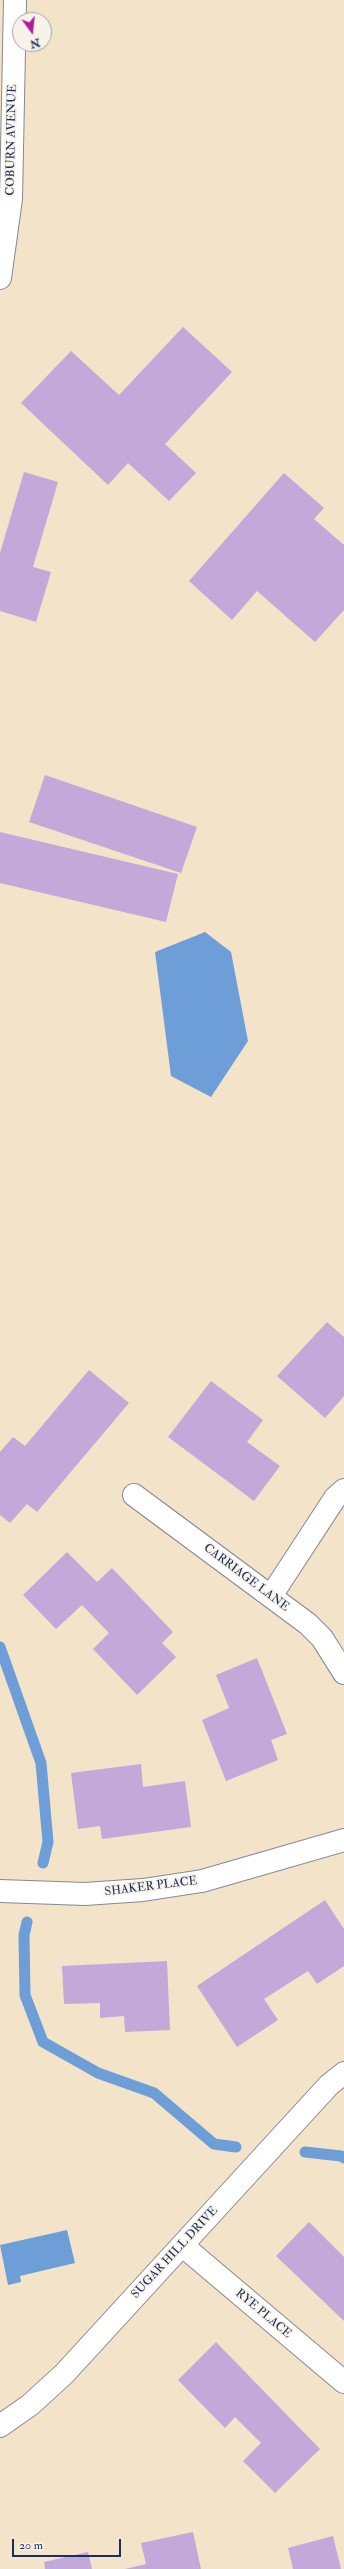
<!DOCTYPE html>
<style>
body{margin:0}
#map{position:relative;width:344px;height:2569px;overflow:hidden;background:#f2e3c9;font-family:"IM FELL Double Pica",serif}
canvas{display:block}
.north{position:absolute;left:12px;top:12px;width:40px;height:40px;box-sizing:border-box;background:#f7f3e8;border:1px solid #9fa5b1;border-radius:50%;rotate:165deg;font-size:11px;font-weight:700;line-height:16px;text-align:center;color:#1b2f5e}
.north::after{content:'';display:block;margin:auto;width:14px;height:18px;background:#b5179e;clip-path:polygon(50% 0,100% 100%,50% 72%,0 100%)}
.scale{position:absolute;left:12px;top:2539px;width:109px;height:18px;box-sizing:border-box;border:2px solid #1b2f5e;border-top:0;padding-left:5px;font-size:12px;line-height:14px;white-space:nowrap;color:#1b2f5e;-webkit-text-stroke:3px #f7f3e8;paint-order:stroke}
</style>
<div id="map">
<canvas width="344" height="2569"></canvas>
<div class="north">N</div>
<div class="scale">20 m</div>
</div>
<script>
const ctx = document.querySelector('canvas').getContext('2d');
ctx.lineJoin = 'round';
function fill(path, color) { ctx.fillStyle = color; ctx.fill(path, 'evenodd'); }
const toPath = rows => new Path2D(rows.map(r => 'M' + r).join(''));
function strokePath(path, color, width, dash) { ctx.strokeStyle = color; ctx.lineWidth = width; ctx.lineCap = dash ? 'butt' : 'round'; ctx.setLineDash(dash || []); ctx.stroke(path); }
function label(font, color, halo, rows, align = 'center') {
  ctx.font = font + ' "IM FELL Double Pica",serif'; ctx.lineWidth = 3.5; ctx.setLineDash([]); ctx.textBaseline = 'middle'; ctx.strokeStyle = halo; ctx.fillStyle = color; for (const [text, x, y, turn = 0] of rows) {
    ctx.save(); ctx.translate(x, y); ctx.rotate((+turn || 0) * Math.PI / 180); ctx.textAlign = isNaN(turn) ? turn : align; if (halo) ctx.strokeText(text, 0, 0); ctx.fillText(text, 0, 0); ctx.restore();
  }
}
fill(toPath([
 [205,932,231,952,248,1041,211,1097,171,1076,155,952],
 [67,2230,75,2263,20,2276,21,2282,8,2285,0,2245]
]), '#6e9ed8');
strokePath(toPath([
 [0,1647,41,1763,48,1842,43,1863],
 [27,1922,24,1935,25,1995,43,2042,98,2073,154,2093,214,2144,236,2147],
 [305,2152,341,2156,344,2158]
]), '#6e9ed8', 11);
fill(toPath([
 [183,327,232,372,165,444,196,473,169,501,128,463,108,485,21,403,71,351,119,395],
 [24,472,58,482,33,567,51,572,36,622,0,611,0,553],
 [284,473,324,508,314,519,344,545,344,610,315,642,257,591,232,620,189,581],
 [45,775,197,827,181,873,29,822],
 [0,832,178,874,166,922,0,883],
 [327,1322,344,1337,344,1396,325,1418,277,1376],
 [89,1370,129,1403,37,1512,27,1504,10,1523,0,1515,0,1452,13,1437,25,1446],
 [211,1381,263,1420,247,1442,280,1466,254,1501,168,1437],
 [67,1552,97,1582,112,1568,173,1632,162,1643,176,1657,137,1695,93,1649,109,1633,82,1605,56,1629,23,1595],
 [257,1658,287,1734,271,1740,278,1760,226,1781,202,1720,229,1708,216,1675],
 [141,1764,143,1787,185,1781,191,1827,102,1839,100,1826,78,1829,71,1773],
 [325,1900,344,1929,344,1966,317,1984,308,1971,264,1999,278,2020,237,2047,197,1986],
 [167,1961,170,2030,125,2032,124,2016,100,2018,100,2003,64,2004,62,1966],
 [309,2222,344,2257,344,2321,276,2256],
 [216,2342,320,2449,275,2493,243,2461,261,2443,235,2417,225,2428,178,2380],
 [193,2532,201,2569,125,2569,146,2564,141,2543],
 [333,2536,341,2569,293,2569,288,2548],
 [88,2552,92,2569,45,2569,44,2562]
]), '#c2a9d9');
const minor = toPath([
 [0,278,11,199,15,0],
 [134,1495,308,1624,322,1638,344,1673],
 [271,1596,335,1498,344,1490],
 [0,1891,85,1894,143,1890,202,1881,344,1840],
 [183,2246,344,2382],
 [0,2426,30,2405,64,2374,329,2085,344,2073]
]);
strokePath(minor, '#868994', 24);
strokePath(minor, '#fff', 22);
label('12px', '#1b2f5e', '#f7f3e8', [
 ["COBURN AVENUE",12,140,-89],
 ["CARRIAGE LANE",246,1578,37],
 ["SHAKER PLACE",151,1887,-7],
 ["SUGAR HILL DRIVE",175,2253,-47],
 ["RYE PLACE",263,2314,40]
]);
</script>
